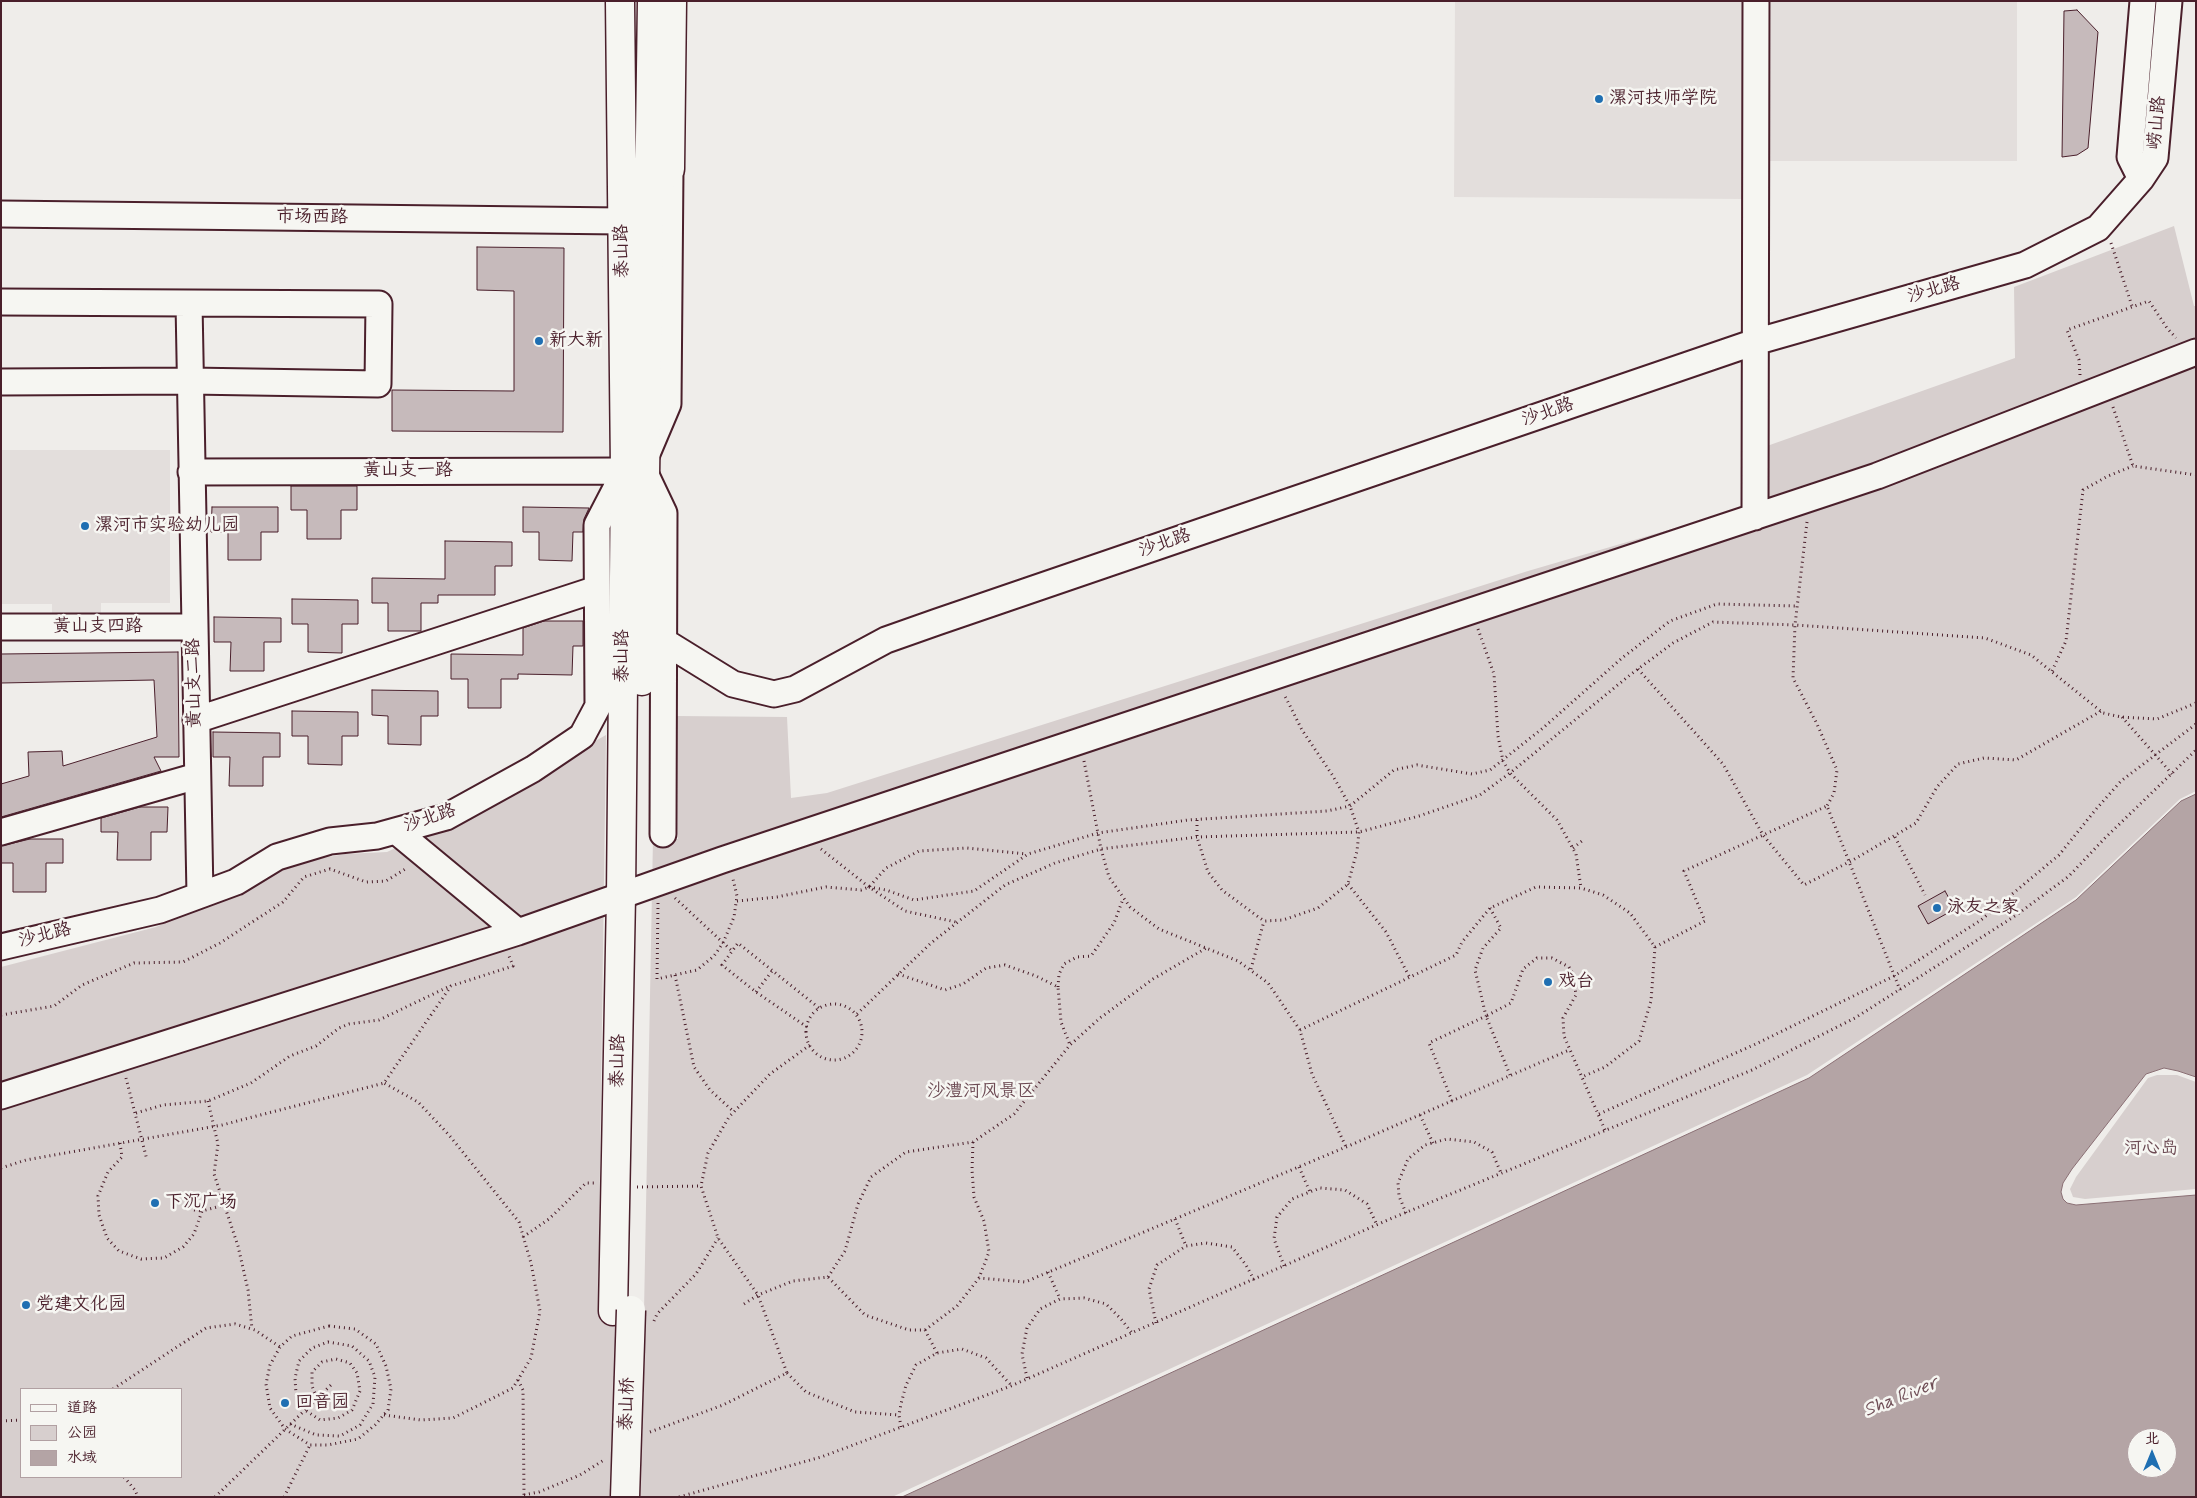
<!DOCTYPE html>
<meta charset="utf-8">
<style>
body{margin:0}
#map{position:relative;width:2197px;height:1498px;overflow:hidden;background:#efedea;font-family:Mynerve,"LXGW WenKai TC",sans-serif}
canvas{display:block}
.frame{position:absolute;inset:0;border:2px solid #4a1f2b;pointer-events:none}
.legend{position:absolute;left:20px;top:1388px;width:162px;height:90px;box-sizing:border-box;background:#f6f6f2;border:1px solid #b1a0a2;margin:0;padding:6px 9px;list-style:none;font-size:15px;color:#4a1f2b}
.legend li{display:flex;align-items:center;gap:10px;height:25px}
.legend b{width:25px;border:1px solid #b1a0a2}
.north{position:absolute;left:2127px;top:1428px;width:50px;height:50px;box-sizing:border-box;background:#f6f6f2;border:1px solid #b1a0a2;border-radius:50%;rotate:0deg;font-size:14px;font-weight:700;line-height:20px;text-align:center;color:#4a1f2b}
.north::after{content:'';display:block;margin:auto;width:18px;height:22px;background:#1f6fb2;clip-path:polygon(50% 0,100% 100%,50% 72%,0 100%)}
</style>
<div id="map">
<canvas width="2197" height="1498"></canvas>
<div class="frame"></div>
<ul class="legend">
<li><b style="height:6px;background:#f6f6f2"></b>道路</li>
<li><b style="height:14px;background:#d7cfce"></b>公园</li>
<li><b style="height:14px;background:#b4a4a5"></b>水域</li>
</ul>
<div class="north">北</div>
</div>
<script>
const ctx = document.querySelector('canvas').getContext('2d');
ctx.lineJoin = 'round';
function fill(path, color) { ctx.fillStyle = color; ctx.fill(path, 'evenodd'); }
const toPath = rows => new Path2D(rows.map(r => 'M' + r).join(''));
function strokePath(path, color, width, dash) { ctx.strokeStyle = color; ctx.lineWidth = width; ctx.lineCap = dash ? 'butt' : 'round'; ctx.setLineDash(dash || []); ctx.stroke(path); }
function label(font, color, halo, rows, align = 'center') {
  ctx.font = font + ' Mynerve,"LXGW WenKai TC",sans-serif'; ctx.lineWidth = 5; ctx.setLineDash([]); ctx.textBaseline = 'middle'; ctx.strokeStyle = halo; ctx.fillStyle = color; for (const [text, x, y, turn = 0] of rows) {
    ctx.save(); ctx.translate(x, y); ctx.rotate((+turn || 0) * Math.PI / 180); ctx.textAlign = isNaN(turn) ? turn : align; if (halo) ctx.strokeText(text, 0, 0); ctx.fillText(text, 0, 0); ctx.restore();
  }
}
fill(toPath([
 [1455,1,1744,1,1743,199,1454,197],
 [1771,1,2017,1,2017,161,1770,161],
 [1,450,170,450,170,603,101,603,101,620,52,620,52,604,1,604]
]), '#e3dedc');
fill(toPath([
 [2174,226,2194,306,2196,306,2196,791,2180,799,2076,897,1807,1075,892,1497,1,1497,1,967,156,927,295,863,345,854,387,852,447,824,606,735,598,1310,644,1311,653,838,678,839,677,716,787,717,791,798,827,793,1528,571,1764,502,1767,446,2015,358,2014,287],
 [21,1389,181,1389,181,1477,21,1477],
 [2157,1075,2177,1075,2196,1082,2196,1189,2085,1199,2073,1197,2070,1189,2076,1177,2148,1078]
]), '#d7cfce');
const water = toPath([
 [2196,794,2196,1077,2178,1071,2164,1068,2146,1074,2072,1169,2063,1183,2061,1192,2063,1199,2067,1203,2076,1205,2196,1195,2196,1497,902,1497,1809,1078,2076,900,2181,801,2196,794],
 [2137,1438,2167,1438,2167,1468,2137,1468,2137,1438]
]);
fill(water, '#b4a4a5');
strokePath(water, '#8a6f74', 1);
const building = toPath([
 [2077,10,2098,32,2088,148,2077,155,2062,157,2064,11,2077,10],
 [477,247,564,248,563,432,392,431,392,390,514,391,514,291,477,290,477,247],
 [291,486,357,486,357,510,341,510,341,539,307,539,307,510,291,510,291,486],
 [212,507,278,507,278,532,261,532,261,560,228,560,228,532,211,532,212,507],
 [523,507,589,508,584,519,583,532,573,532,572,561,539,560,539,532,523,532,523,507],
 [445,541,512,542,512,566,495,566,495,595,438,595,438,603,421,603,421,631,388,631,388,603,372,603,372,578,445,579,445,541],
 [292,599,358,600,358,624,342,624,342,653,308,652,308,624,292,624,292,599],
 [214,617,281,618,281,642,264,642,264,671,230,671,231,642,214,642,214,617],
 [544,621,583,621,583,646,573,646,572,675,518,674,518,679,501,679,501,708,468,708,468,679,451,679,451,654,523,655,523,628,544,621],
 [178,652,179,757,154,757,161,771,1,817,1,784,29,776,28,752,62,751,63,766,157,737,154,680,1,683,1,654,178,652],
 [372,690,438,691,438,716,421,716,421,745,388,744,388,716,372,715,372,690],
 [292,711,358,712,358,736,342,736,342,765,308,764,308,736,292,736,292,711],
 [213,732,280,733,280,757,263,757,263,786,229,786,230,757,213,757,213,732],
 [140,807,168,807,167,832,151,832,151,860,117,860,118,832,101,832,101,818,140,807],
 [30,839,63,839,63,863,46,863,46,892,13,892,13,863,1,863,1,846,30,839],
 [1945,891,1955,909,1928,924,1918,906,1945,891]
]);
fill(building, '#c6babb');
strokePath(building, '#4a1f2b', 1);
const minor = toPath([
 [2141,179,2130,157,2143,1],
 [1,214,622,221],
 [1,302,379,304,378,384,190,381,1,382],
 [189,303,200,895],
 [646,456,668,404,670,169],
 [645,473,664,513,663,834],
 [1755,517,1756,1],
 [1,627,194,627],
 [665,642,733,684,774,694,795,689,886,640,937,622,1755,342,2025,265,2098,228,2141,179,2155,158,2169,1],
 [196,720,597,589],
 [396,831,518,932],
 [1,832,197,776],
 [1,947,160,910,236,882,277,857,330,841,377,836,446,817,533,769,582,736,598,706,597,525,625,471,191,472],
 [1,1096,518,932,722,860,1877,476,2196,352]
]);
const major = toPath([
 [649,195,670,169,672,1],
 [642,681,652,1],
 [613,1311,621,896,625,471,620,1]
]);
strokePath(minor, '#4a1f2b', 29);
strokePath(major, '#4a1f2b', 31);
strokePath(toPath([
 [2111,243,2132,306],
 [2080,375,2079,360,2067,330,2149,301,2167,328,2176,338],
 [2113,407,2133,466,2196,475],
 [1807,522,1795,625,1793,678,1817,724,1837,770,1834,793,1827,806],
 [1478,629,1494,674,1498,736,1503,761,1510,773,1557,820,1576,854,1581,888],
 [1638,669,1723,764,1763,835,1804,885,1853,860,1916,823,1937,787,1958,764,1984,758,2016,760,2101,711],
 [2052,671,2066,641,2083,490,2108,476,2133,466],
 [2122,717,2172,774],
 [1084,761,1101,849,1109,877,1130,907,1159,929,1238,961,1268,983,1300,1030,1312,1074,1346,1147],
 [1197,820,1197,837,1208,872,1222,890,1264,921,1283,920,1318,908,1348,884,1357,851,1359,832,1350,806,1333,776,1302,730,1284,694],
 [1895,837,1925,895],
 [1573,848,1582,841],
 [821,849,869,887,905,911,956,922],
 [1348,884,1386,932,1410,978],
 [869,887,886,890,914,900,974,891,1028,854,1098,833,1188,820,1327,811,1350,806,1394,770,1417,765,1472,774,1490,770,1543,728,1622,658,1670,621,1717,604,1798,606],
 [675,898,732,951],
 [737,901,777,897,826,887,861,890,869,887,886,868,919,851,967,848,1026,854],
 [658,903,657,979,697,970,714,956,723,943,734,917,737,896,733,879],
 [1655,947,1705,921,1684,871,1827,806,1900,990],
 [1251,969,1264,921],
 [898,974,945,990,963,984,986,968,1005,965,1036,976,1058,987,1061,1022,1070,1045],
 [675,975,694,1067,710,1090,734,1112],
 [1058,987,1059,974,1064,964,1077,957,1091,956,1114,923,1123,899],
 [756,992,772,971],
 '806 1032a28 28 0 1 1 56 0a28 28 0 1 1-56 0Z',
 [857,1014,931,943,1005,885,1055,863,1101,849,1197,837,1359,832,1419,816,1480,795,1510,773,1630,675,1673,643,1713,622,1795,625,1985,638,2031,655,2103,713,2121,717,2157,719,2196,703],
 [1,1015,54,1006,82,985,134,963,183,962,220,943,283,902,304,877,330,869,366,882,386,881,407,868],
 [807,1027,756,992,722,965,738,943,819,1008],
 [1300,1030,1456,955,1462,942,1490,908,1536,887,1581,888,1603,895,1630,913,1655,947,1651,1001,1639,1041,1605,1067,1582,1077],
 [1510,1075,1486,1016,1511,1003,1523,969,1537,958,1552,958,1569,967,1573,974,1576,995,1563,1018,1564,1036,1605,1130],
 [126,1078,147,1160],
 [208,1101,218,1144,214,1174,238,1246,248,1290,252,1329],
 [1452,1101,1429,1043,1486,1016,1475,970,1483,948,1501,928,1490,908],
 [136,1113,163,1105,208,1101,251,1083,290,1056,316,1046,339,1028,349,1024,379,1020,450,986],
 [1599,1114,1758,1043,1894,976,1956,936,1981,920,2059,855,2097,808,2121,781,2196,724],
 [1420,1115,1433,1143],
 [973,1142,972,1170,974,1197,984,1221,989,1252,979,1278],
 [120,1143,122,1157,108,1172,98,1196,99,1215,107,1238,119,1251,141,1259,164,1258,183,1247,194,1234,202,1211,224,1205],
 [1299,1167,1310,1192],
 [1,1168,26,1160,222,1125,384,1083,451,986,513,966,509,956],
 [637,1187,701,1186],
 [194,1210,202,1211],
 [1406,1213,1399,1196,1398,1183,1408,1159,1425,1145,1447,1139,1474,1142,1492,1152,1501,1173],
 [1175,1219,1186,1246],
 [523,1237,549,1219,586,1183,595,1183],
 [1284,1266,1274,1239,1277,1217,1292,1199,1320,1188,1345,1190,1367,1204,1377,1225],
 [1048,1272,1060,1299],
 [828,1277,845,1251,858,1204,871,1177,906,1152,973,1142,1014,1114,1070,1045,1100,1018,1153,979,1208,947],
 [744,1304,758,1295,793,1281,828,1277,865,1315,909,1330,925,1330,937,1353],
 [654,1321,657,1314,696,1274,718,1238],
 [1156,1323,1149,1289,1157,1265,1186,1246,1206,1243,1232,1247,1246,1265,1254,1280],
 [329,1326,355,1329,376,1344,386,1366,391,1389,388,1410,375,1425,358,1439,328,1445,310,1445,285,1429,270,1408,266,1384,270,1365,280,1347,292,1336,329,1326],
 [925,1330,957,1306,979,1278,1025,1282,1346,1147,1569,1050],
 [787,1373,806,1392,855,1412,899,1415],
 [1027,1378,1022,1354,1027,1328,1040,1309,1060,1299,1084,1298,1106,1304,1121,1319,1132,1333],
 [518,1380,523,1390,524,1495,521,1497],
 [113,1389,206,1328,235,1324,255,1330,280,1347],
 [384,1415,421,1420,453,1418,513,1388,531,1358,540,1311,531,1263,519,1222,449,1135,418,1102,384,1083],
 [1,1421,21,1420],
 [290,1424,316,1435,340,1436,360,1425,373,1404,375,1377,369,1361,352,1346,328,1342,312,1348,299,1361,295,1378,296,1394,305,1410,320,1420,338,1418,352,1410,360,1391,357,1373,350,1363,336,1359,322,1362,312,1372,312,1386,317,1398],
 [901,1427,899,1415,901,1404,906,1385,916,1365,937,1353,962,1349,986,1358,1011,1385],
 [650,1432,723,1405,787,1373,758,1295,718,1238,701,1186,708,1153,729,1117,770,1074,810,1045],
 [124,1477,135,1490,138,1497],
 [524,1495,539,1492,580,1475,604,1460],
 [215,1497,332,1384],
 [284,1497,310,1445],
 [679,1497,821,1457,1011,1386,1390,1219,1752,1070,1855,1018,2015,916,2069,876,2105,838,2196,750]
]), '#4a1f2b', 3, [1, 4]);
strokePath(minor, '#f6f6f2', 25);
strokePath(major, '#f6f6f2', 28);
const majorBridge = toPath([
 [625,1497,631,1310]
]);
strokePath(majorBridge, '#4a1f2b', 31, []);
strokePath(majorBridge, '#f6f6f2', 28);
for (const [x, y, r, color] of [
 [1599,99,5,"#1f6fb2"],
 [539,341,5,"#1f6fb2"],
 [85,526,5,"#1f6fb2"],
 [1937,908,5,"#1f6fb2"],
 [1548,982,5,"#1f6fb2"],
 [155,1203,5,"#1f6fb2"],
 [26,1305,5,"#1f6fb2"],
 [285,1403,5,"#1f6fb2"]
]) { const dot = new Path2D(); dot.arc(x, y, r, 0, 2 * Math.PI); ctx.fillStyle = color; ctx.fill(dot); strokePath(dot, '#f6f6f2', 2); }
label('18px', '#4a1f2b', '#f6f6f2', [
 ["漯河技师学院",1609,99],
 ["新大新",549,341],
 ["漯河市实验幼儿园",95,526],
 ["泳友之家",1947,908],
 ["戏台",1558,982],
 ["下沉广场",165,1203],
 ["党建文化园",36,1305],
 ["回音园",295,1403]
], 'left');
label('18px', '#4a1f2b', '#f6f6f2', [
 ["崂山路",2158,123,-85],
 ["市场西路",312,218,1],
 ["泰山路",623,251,-91],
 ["沙北路",1934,291,-16],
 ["沙北路",1548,413,-19],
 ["黄山支一路",408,471],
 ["沙北路",1165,544,-19],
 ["黄山支四路",98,627],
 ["泰山路",623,656,-90],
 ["黄山支二路",195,683,-91],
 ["沙北路",430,819,-19],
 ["沙北路",45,936,-14],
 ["泰山路",619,1061,-89],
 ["泰山桥",628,1404,-88]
]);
label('18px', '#6d4b54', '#f6f6f2', [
 ["沙澧河风景区",981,1092],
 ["河心岛",2151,1149]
]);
label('italic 19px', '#6f4e56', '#f6f6f2', [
 ["Sha River",1901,1398,-22]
]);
</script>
